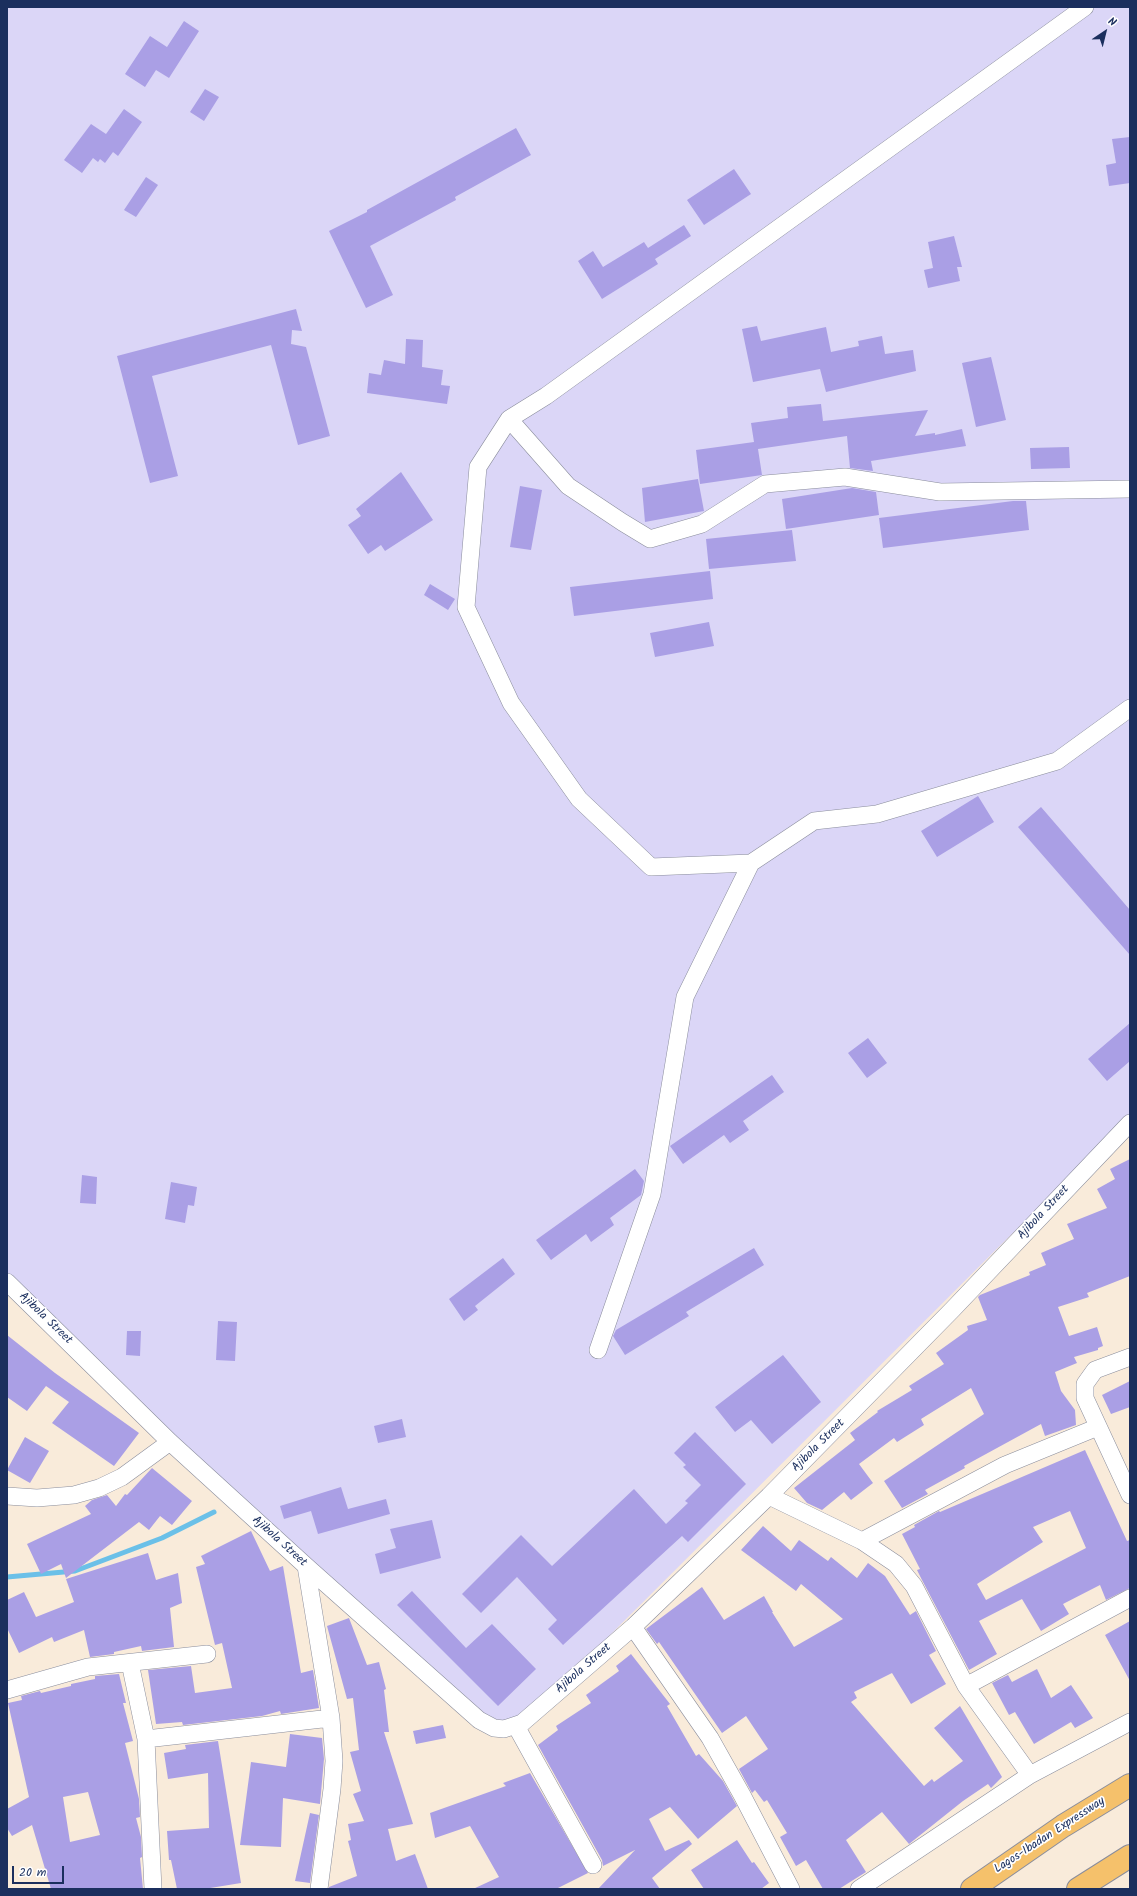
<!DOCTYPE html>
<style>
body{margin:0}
#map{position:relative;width:1137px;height:1896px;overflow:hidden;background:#f9ebda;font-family:Kalam,sans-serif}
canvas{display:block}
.frame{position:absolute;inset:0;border:8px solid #1b2f5e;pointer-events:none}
.north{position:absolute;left:1085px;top:12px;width:40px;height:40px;-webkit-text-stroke:3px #fff;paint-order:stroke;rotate:35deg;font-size:11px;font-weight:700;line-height:16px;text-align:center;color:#1b2f5e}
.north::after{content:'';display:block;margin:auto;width:14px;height:18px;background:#1b2f5e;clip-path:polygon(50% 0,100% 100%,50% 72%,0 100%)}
.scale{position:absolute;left:12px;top:1866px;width:52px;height:18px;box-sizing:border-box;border:2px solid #1b2f5e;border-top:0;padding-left:5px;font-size:12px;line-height:14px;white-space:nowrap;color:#1b2f5e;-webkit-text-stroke:3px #fff;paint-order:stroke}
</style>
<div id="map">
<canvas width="1137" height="1896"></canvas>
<div class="frame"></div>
<div class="north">N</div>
<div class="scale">20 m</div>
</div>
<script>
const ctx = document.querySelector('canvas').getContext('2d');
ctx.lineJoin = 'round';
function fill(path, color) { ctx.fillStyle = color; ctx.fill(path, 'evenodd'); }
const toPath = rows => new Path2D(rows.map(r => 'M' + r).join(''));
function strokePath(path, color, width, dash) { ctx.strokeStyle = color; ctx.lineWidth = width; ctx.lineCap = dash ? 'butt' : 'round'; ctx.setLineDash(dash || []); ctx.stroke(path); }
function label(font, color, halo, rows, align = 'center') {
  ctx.font = font + ' Kalam,sans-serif'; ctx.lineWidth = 3.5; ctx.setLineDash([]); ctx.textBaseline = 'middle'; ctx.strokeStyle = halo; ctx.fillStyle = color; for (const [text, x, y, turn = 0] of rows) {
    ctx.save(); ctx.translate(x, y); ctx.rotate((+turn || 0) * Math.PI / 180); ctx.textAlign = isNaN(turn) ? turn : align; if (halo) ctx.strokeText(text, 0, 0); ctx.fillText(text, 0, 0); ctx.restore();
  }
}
fill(toPath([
 [7,7,1130,7,1130,1116,547,1698,492,1734,309,1572,7,1276]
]), '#dbd6f7');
strokePath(toPath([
 [7,1577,75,1571,162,1538,214,1512]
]), '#6bc0e8', 5);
fill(toPath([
 [184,21,199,31,169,78,156,70,145,87,125,74,150,36,167,47],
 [205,89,219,97,204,121,190,112],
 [124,109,142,122,118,156,113,152,105,163,100,159,98,162,93,158,82,173,64,160,91,124,106,134],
 [516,128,531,155,455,197,456,200,370,246,393,295,366,308,329,231,367,212,367,210],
 [1130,137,1130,183,1109,186,1106,165,1116,163,1112,139],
 [734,169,751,194,704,225,687,200],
 [146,177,158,185,136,217,124,210],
 [684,225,691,236,655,259,658,264,602,299,578,261,593,251,603,267,644,242,648,248],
 [954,236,962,267,957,267,960,281,928,288,924,270,933,268,928,242],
 [296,309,302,331,292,330,291,344,306,347,330,436,298,445,271,345,152,376,178,476,150,483,117,356],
 [757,326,761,341,826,327,831,352,859,346,858,341,882,336,885,354,913,350,916,371,826,392,820,369,753,382,742,329],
 [406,339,423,340,422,367,443,370,441,385,450,386,447,404,367,393,369,373,381,375,384,360,405,364],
 [991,357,1006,420,976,427,962,363],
 [821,404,823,421,928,410,915,436,935,433,935,435,962,429,966,446,871,461,873,471,850,468,847,436,758,449,762,475,700,484,696,450,754,442,751,423,788,418,787,407],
 [1069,447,1070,468,1031,469,1030,448],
 [401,472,433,520,385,551,381,545,368,554,348,525,361,516,356,509],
 [698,479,704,511,645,522,642,488],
 [520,486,542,490,531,550,510,547],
 [852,488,876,492,879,515,786,529,782,499],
 [1013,501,1026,501,1029,530,883,548,879,518],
 [792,530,796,561,709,569,706,539],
 [710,571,713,599,574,616,570,587],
 [430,584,455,599,448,610,424,595],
 [709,622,714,646,655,657,650,633],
 [978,796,994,822,937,857,921,831],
 [1041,807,1130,910,1130,955,1018,827],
 [1130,1023,1130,1061,1107,1081,1088,1059],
 [868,1038,887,1063,867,1078,848,1053],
 [772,1075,784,1092,743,1121,749,1130,730,1143,724,1135,683,1164,670,1146],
 [1130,1159,1130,1276,1087,1293,1089,1297,1058,1307,1069,1336,1097,1327,1103,1346,1098,1348,1098,1350,1074,1357,1077,1363,1055,1372,1061,1391,1075,1410,1076,1425,1045,1436,1041,1424,964,1466,965,1468,925,1490,928,1494,902,1508,884,1481,984,1414,971,1388,921,1419,924,1425,897,1442,894,1438,859,1464,873,1483,851,1500,844,1492,822,1510,807,1503,794,1488,855,1440,850,1433,878,1412,877,1411,912,1390,909,1386,944,1364,936,1353,968,1330,967,1326,987,1320,978,1297,980,1295,1030,1275,1029,1272,1046,1265,1041,1253,1074,1239,1067,1224,1107,1208,1097,1189,1115,1179,1110,1169],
 [635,1169,644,1181,641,1195,610,1218,614,1225,591,1242,586,1234,551,1260,536,1240],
 [82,1175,97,1177,96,1204,80,1203],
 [171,1182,197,1187,194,1206,188,1205,185,1223,165,1219],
 [754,1248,764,1265,686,1312,689,1316,625,1355,613,1336,616,1330],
 [503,1258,515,1274,475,1306,478,1310,464,1321,449,1299],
 [218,1321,237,1322,235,1361,216,1360],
 [127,1331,141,1331,140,1356,126,1355],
 [7,1335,55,1373,139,1433,114,1466,52,1423,69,1402,46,1386,27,1411,7,1397],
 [783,1355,821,1402,772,1444,751,1420,735,1432,715,1407],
 [1130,1381,1130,1407,1111,1414,1102,1395],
 [402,1419,406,1437,378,1443,374,1426],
 [695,1432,746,1484,688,1542,682,1536,563,1645,548,1629,557,1620,517,1577,481,1613,462,1594,521,1535,552,1566,634,1489,666,1524,688,1503,685,1501,701,1485,683,1467,686,1465,674,1453],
 [25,1437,49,1451,30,1483,7,1470],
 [1085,1450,1127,1541,1130,1540,1130,1588,1106,1600,1100,1585,1063,1604,1069,1614,1041,1631,1022,1599,979,1621,997,1654,969,1670,922,1580,917,1570,920,1569,902,1534,915,1527,914,1525,939,1511,940,1512],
 [1070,1511,1086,1548,986,1600,977,1584,1043,1542,1033,1527],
 [152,1468,192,1501,172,1525,160,1516,149,1530,139,1522,66,1578,61,1564,41,1574,27,1544,91,1514,85,1506,92,1500,107,1495,116,1506,125,1494,127,1495],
 [341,1487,348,1509,386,1499,390,1514,318,1534,311,1511,284,1519,280,1506],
 [432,1520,441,1558,380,1574,375,1554,396,1548,390,1529],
 [763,1526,791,1551,799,1540,828,1561,831,1557,857,1578,868,1563,885,1576,910,1615,916,1611,936,1651,929,1655,946,1684,911,1704,892,1673,854,1692,857,1698,851,1702,924,1786,932,1779,934,1782,963,1761,934,1728,960,1706,1002,1777,991,1788,988,1784,963,1801,909,1844,882,1812,846,1840,866,1872,839,1889,823,1889,806,1860,796,1866,780,1837,787,1833,767,1800,764,1802,755,1790,752,1793,739,1769,768,1749,746,1716,722,1733,659,1642,657,1644,646,1629,702,1587,724,1620,764,1596,773,1612,772,1612,794,1647,843,1619,801,1584,796,1591,741,1550],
 [251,1531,270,1571,283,1566,301,1673,313,1670,319,1708,281,1714,280,1711,262,1716,183,1725,182,1722,156,1724,148,1670,191,1666,195,1693,232,1688,222,1643,215,1645,196,1567,205,1564,201,1556],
 [148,1553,156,1580,178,1573,182,1603,170,1608,174,1647,142,1651,141,1646,114,1652,114,1654,90,1657,84,1630,54,1642,52,1637,19,1653,7,1628,7,1600,24,1592,36,1617,74,1602,66,1579],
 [412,1591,466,1648,492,1624,536,1669,498,1706,397,1605],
 [349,1618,367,1665,379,1662,386,1689,384,1690,389,1732,384,1732,413,1824,388,1829,396,1861,415,1854,428,1889,329,1889,329,1887,357,1876,348,1841,351,1840,348,1824,364,1821,353,1794,361,1791,350,1752,359,1750,353,1698,347,1699,327,1626],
 [1130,1621,1130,1681,1105,1635],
 [631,1654,670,1704,667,1706,696,1756,699,1754,723,1781,737,1806,698,1839,670,1807,649,1819,665,1851,689,1840,692,1844,652,1878,660,1889,598,1889,635,1850,603,1866,602,1860,538,1745,558,1730,556,1726,591,1703,586,1695,619,1671,616,1666],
 [1037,1669,1051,1698,1071,1685,1093,1718,1075,1728,1071,1722,1034,1744,1015,1712,1009,1715,992,1683,1008,1675,1012,1682],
 [119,1674,126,1703,123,1703,133,1741,125,1743,139,1799,140,1817,136,1818,141,1837,142,1857,140,1858,143,1889,51,1889,32,1825,12,1836,7,1828,7,1809,29,1797,8,1703,22,1700,21,1696,40,1691,41,1693,71,1686,71,1684,95,1679,95,1676],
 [88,1792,100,1835,70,1842,63,1797],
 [443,1725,446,1738,416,1744,413,1731],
 [290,1734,322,1738,324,1759,320,1804,283,1798,281,1847,240,1845,251,1762,286,1767],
 [218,1741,241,1883,204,1889,177,1889,171,1860,169,1860,167,1831,209,1828,208,1773,168,1779,164,1753,186,1749,185,1745],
 [530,1773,588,1873,556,1889,473,1889,499,1877,470,1826,435,1838,430,1813,506,1786,503,1783],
 [310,1813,319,1815,310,1883,295,1881],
 [737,1840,752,1863,754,1862,769,1883,761,1889,704,1889,691,1870]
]), '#aa9fe5');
const minor = toPath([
 [1085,7,546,396,509,419,568,486,622,522,650,539,702,524,765,484,845,477,940,492,1130,489],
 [509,419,478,467,466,607,511,703,579,799,651,867,751,863],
 [7,1282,170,1442,306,1566,479,1720,494,1728,504,1729,522,1723,633,1627,769,1496,953,1309,1130,1123],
 [598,1350,652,1194,685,997,751,863,814,821,877,814,1057,761,1130,708],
 [1130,1357,1095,1370,1085,1384,1085,1398,1130,1495],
 [7,1496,37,1498,74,1495,99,1488,122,1477,170,1442],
 [769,1496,862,1541,896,1564,914,1586,966,1686,1030,1775],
 [862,1541,1005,1465,1098,1427],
 [306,1566,331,1718,334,1761,332,1789,319,1889],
 [633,1627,710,1738,742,1795,791,1889],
 [130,1663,146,1739,153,1889],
 [966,1686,1130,1598],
 [7,1690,88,1667,207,1654],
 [516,1726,593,1865],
 [146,1739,331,1718],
 [859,1889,1030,1775,1130,1722]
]);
const motorway = toPath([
 [972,1889,1063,1826,1130,1785],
 [1078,1889,1130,1856]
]);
strokePath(minor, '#8a8d9c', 18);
strokePath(motorway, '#8a8d9c', 24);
strokePath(minor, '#fff', 17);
strokePath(motorway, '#f5c16b', 22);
label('12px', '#1b2f5e', '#fff', [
 ["Ajibola Street",1044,1213,-47],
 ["Ajibola Street",45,1319,44],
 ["Ajibola Street",819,1446,-45],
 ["Ajibola Street",279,1542,42],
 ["Ajibola Street",584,1669,-41],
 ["Lagos-Ibadan Expressway",1050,1836,-33]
]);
</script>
